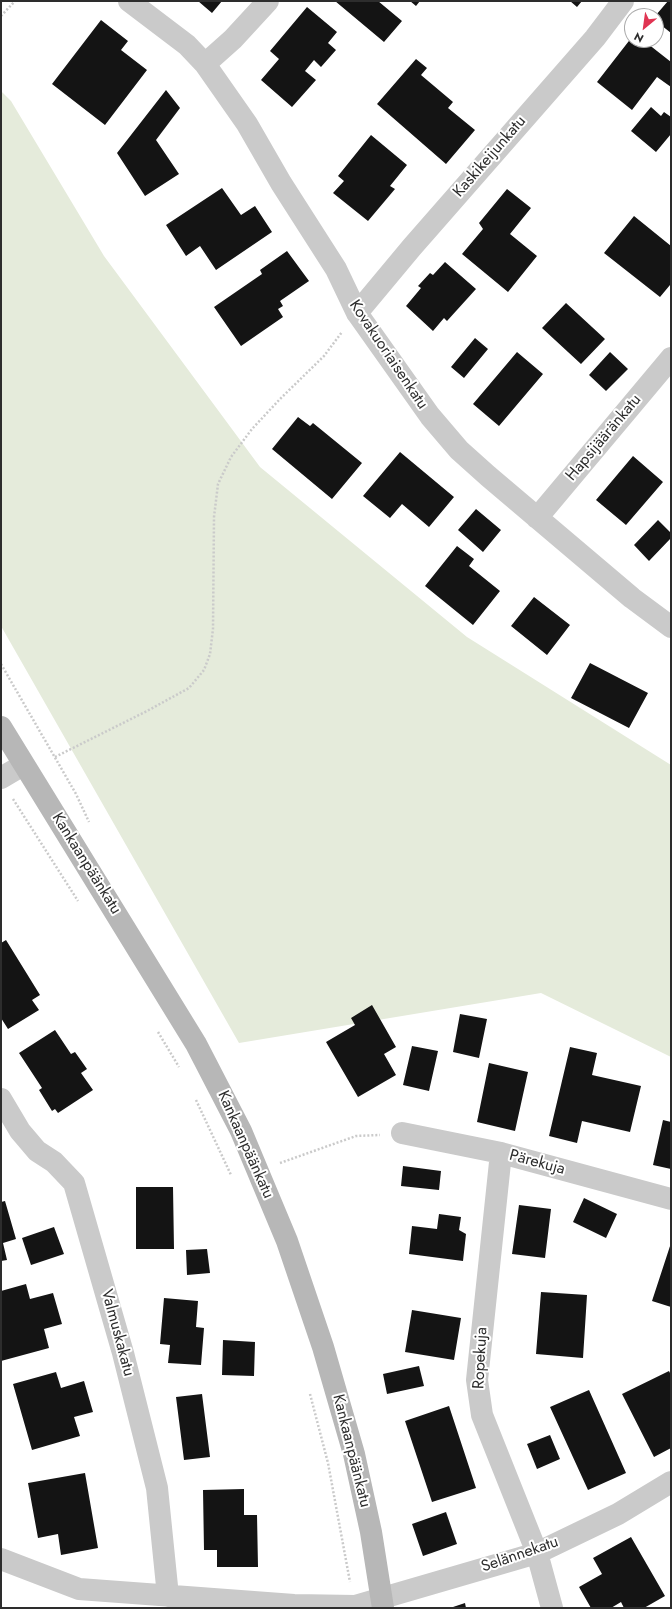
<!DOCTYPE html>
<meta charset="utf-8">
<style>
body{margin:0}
#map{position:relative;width:672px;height:1609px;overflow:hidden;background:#fff;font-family:Jost,sans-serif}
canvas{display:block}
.frame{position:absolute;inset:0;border:2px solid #2d2d2d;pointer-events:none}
.north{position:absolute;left:624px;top:8px;width:40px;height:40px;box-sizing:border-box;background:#fff;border:1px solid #ababab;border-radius:50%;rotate:209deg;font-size:11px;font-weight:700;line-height:16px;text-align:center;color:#2d2d2d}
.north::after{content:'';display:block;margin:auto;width:14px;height:18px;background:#e03452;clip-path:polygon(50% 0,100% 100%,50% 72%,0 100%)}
</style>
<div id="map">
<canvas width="672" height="1609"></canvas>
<div class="frame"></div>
<div class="north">N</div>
</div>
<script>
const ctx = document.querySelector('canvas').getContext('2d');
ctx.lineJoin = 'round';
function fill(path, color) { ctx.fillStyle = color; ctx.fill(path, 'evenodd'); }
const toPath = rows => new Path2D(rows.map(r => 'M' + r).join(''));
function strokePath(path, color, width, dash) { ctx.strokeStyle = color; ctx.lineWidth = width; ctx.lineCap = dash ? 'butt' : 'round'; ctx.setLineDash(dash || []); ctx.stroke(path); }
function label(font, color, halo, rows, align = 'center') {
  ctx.font = font + ' Jost,sans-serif'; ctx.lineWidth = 4; ctx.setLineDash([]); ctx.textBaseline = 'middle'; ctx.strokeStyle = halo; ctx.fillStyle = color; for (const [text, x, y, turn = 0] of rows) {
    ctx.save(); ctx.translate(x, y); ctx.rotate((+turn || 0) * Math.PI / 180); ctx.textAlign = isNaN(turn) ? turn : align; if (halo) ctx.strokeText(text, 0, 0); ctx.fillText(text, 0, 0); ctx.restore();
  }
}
fill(toPath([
 [1,91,11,101,104,256,260,467,467,637,671,765,671,1057,541,993,239,1043,1,626]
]), '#e5ebdb');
fill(toPath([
 [198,1,222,1,212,13],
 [335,1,378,1,402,21,384,42],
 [410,1,420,1,416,6],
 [570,1,582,1,577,7],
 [668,1,671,1,671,33,656,21,656,15],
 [307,7,337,32,328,43,336,50,321,67,314,60,305,71,316,80,292,107,261,80,279,59,270,51],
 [101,20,128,41,121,50,147,70,105,125,52,84],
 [632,37,632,40,643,40,671,62,671,87,657,77,632,110,597,82],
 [416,59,427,68,421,75,453,102,448,108,475,130,446,164,377,104],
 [166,90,180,108,156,140,179,174,145,196,117,153],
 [651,107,661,116,664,112,671,117,671,134,656,152,631,131],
 [371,135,407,165,390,186,395,189,368,221,333,193,344,181,338,176],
 [222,188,241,215,255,206,272,232,216,270,200,246,186,256,166,225],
 [507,189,531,208,510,234,537,256,508,292,462,254,483,229,479,223],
 [634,216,671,246,671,286,670,285,660,297,604,253],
 [287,251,309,281,280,301,283,306,278,309,283,317,241,346,214,307,262,274,260,270],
 [445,262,476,289,447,321,444,318,433,331,406,306,421,288,418,286,430,273,433,275],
 [566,303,605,339,581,364,542,328],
 [475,338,488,349,464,378,451,367],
 [517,352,543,374,499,426,473,404],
 [610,352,628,369,606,391,589,375],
 [298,417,310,426,313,423,362,463,332,499,272,449],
 [400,452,454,497,429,527,402,504,390,518,363,496],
 [633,456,663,482,626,525,596,500],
 [476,509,501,530,483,552,458,530],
 [658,520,671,533,671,538,649,561,634,545],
 [457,546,474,559,469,566,500,591,473,625,425,586],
 [534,597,570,625,547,655,511,626],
 [590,663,648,693,629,728,571,698],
 [6,940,40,995,32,1000,39,1010,8,1029,1,1018,1,943],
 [372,1005,396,1047,384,1054,396,1075,358,1097,326,1042,355,1025,351,1018],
 [460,1014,487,1019,479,1058,453,1052],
 [55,1030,71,1054,75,1052,87,1069,81,1073,93,1090,58,1113,55,1109,52,1111,39,1090,42,1088,19,1053],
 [412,1046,438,1051,429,1091,403,1085],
 [570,1047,597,1053,592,1075,641,1086,630,1132,582,1121,577,1143,549,1136],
 [489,1063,528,1072,515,1131,477,1122],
 [663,1120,671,1122,671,1169,653,1165],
 [403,1166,441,1171,439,1190,401,1186],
 [136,1187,173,1187,174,1249,136,1249],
 [584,1198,617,1214,606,1238,573,1222],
 [5,1201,16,1239,3,1243,7,1260,1,1261,1,1202],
 [519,1205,551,1209,545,1258,512,1254],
 [439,1214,461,1217,459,1230,466,1234,463,1261,409,1254,412,1226,437,1229],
 [54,1227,64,1254,31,1265,22,1238],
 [671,1243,671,1307,652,1301],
 [207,1249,210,1273,187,1275,186,1250],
 [26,1284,30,1299,53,1293,62,1324,44,1329,49,1348,1,1361,1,1291],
 [541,1292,587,1295,583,1358,536,1354],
 [164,1298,198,1301,196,1327,204,1328,201,1365,168,1363,170,1345,160,1344],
 [412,1310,461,1318,454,1360,405,1352],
 [223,1340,255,1342,254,1376,222,1375],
 [419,1366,424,1386,387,1394,383,1374],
 [669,1371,671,1375,671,1448,654,1457,622,1394],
 [56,1372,61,1388,84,1381,93,1412,74,1417,80,1436,32,1450,13,1384],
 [589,1390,626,1473,588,1490,550,1407],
 [202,1394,210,1457,184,1460,176,1397],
 [449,1406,476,1488,432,1502,405,1421],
 [550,1435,560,1459,537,1469,527,1444],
 [85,1473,98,1548,61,1555,58,1534,38,1538,28,1483],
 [244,1489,244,1515,257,1515,258,1567,217,1567,217,1550,204,1550,203,1490],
 [446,1512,457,1544,423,1556,412,1524],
 [631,1537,665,1596,644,1608,624,1608,621,1602,611,1608,591,1608,579,1587,602,1574,593,1558],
 [465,1603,466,1608,450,1608]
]), '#141414');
strokePath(toPath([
 [1,16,15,1],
 [1,664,76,794,89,822],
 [55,757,147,711,189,688,204,670,210,654,213,629,214,517,218,484,231,457,252,429,280,399,324,356,342,332],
 [13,799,78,901],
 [158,1032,179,1067],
 [196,1100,231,1175],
 [280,1163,356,1136,380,1135],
 [310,1394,328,1463,350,1582]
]), '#cacaca', 2.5, [2, 2]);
strokePath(toPath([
 [129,1,187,45,205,64,247,124,281,183,336,269,357,313,430,416,459,450,488,476,632,598,671,627],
 [205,64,233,39,268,1],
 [357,313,412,247,595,38,623,1],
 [537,518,671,358],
 [1,778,23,765],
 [1,1099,20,1131,37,1151,54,1162,74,1183,123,1353,157,1488,168,1596],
 [402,1133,501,1153,671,1199],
 [501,1153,477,1380,482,1415,537,1553,552,1608],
 [1,1559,79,1589,294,1605,355,1606,537,1553,618,1514,671,1482]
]), '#cacaca', 22);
strokePath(toPath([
 [1,727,196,1044,241,1131,287,1241,323,1347,354,1454,371,1532,383,1608]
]), '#b7b7b7', 22);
label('16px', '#2d2d2d', '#fff', [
 ["Kaskikeijunkatu",490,157,-49],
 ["Kovakuoriaisenkatu",388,355,56],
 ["Hapsijääränkatu",604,438,-50],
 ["Kankaanpäänkatu",86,864,58],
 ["Kankaanpäänkatu",245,1145,66],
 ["Pärekuja",537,1163,15],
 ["Valmuskakatu",117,1333,75],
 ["Ropekuja",481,1358,-87],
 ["Kankaanpäänkatu",351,1451,76],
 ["Selännekatu",520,1555,-19]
]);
</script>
